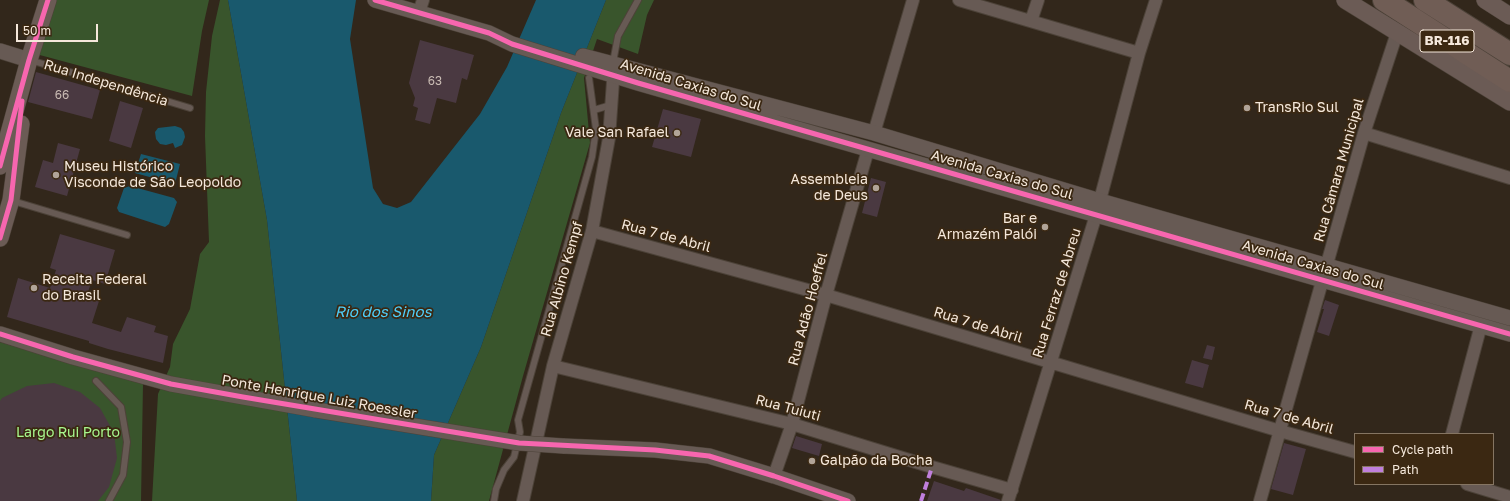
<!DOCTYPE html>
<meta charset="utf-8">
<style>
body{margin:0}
#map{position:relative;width:1510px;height:501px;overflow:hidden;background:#32271b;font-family:"Golos Text",sans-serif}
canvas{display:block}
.legend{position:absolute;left:1354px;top:433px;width:140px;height:52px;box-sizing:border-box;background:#3b2812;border:1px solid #857562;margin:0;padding:5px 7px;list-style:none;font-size:12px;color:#f5e8db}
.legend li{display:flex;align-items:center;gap:8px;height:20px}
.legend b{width:20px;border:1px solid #857562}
.scale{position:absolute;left:16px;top:24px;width:82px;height:18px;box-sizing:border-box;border:2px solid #f5e8db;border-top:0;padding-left:5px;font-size:12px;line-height:14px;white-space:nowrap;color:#f5e8db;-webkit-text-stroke:3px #3b2812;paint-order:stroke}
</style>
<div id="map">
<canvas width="1510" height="501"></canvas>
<ul class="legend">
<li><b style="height:5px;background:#f766af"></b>Cycle path</li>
<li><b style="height:5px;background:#c07fdc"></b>Path</li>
</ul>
<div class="scale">50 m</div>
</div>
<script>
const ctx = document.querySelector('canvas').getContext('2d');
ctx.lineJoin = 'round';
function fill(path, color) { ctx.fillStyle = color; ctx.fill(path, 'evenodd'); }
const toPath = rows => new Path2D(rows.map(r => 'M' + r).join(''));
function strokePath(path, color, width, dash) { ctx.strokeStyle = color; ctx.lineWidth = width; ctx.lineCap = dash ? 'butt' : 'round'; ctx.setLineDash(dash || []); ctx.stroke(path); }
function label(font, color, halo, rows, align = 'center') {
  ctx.font = font + ' "Golos Text",sans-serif'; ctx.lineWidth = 3.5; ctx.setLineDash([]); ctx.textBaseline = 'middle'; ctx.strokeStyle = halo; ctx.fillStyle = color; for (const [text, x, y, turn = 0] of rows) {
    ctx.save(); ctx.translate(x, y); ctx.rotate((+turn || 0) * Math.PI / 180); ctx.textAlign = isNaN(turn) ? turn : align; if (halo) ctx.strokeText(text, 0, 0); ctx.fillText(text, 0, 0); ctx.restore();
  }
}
fill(toPath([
 [52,0,209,0,202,31,192,96,36,54],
 [220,0,228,0,267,220,297,501,152,501,158,394,170,367,173,344,190,309,200,254,209,242,205,136,206,92,212,36],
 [606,0,654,0,647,15,638,54,597,39,584,78,590,143,523,376,489,501,431,501,434,455,481,347,561,113],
 [0,342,143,384,141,501,0,501]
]), '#39552c');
fill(toPath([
 [228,0,356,0,350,39,373,188,383,204,397,208,411,202,480,114,507,67,536,0,606,0,561,113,481,347,434,455,431,501,297,501,267,220],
 [175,126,181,128,184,132,185,137,182,145,175,148,173,143,166,145,160,144,156,139,155,132,158,128],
 [141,154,180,164,175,184,135,173],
 [130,186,174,198,177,202,169,224,165,227,119,212,117,208,124,188]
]), '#19596d');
fill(toPath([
 [420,40,474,55,467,80,462,78,456,103,437,98,430,124,415,120,418,108,413,106,415,98,409,83],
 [36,72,100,90,92,119,28,102],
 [120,101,143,108,131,148,109,141],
 [663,109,701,119,691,157,652,147],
 [58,143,80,149,67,196,35,187,43,160,53,163],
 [871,178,886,182,877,217,862,213],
 [60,234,115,250,105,284,92,280,86,298,99,301,92,323,121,332,127,317,156,326,154,332,168,336,163,363,108,349,89,343,89,341,7,317,18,278,50,288,56,270,50,268],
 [1325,300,1339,305,1329,336,1317,332,1324,309,1322,309],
 [1207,345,1215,347,1212,360,1203,358],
 [1192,360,1209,365,1203,388,1185,383],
 [54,383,80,392,100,408,114,433,117,458,109,487,98,501,0,501,0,401,2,398,27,386],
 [796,436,822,444,819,456,792,448],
 [1284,443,1306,449,1293,495,1271,489],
 [934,481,964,491,966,488,1001,500,1000,501,927,501]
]), '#4a3941');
const service = toPath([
 [30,60,190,108],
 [615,64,614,57,618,36,638,0],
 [594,110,611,105],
 [13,201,127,235],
 [96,381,121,407,127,442,123,475,109,501],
 [494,501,496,489,504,470,514,457,520,432,518,420,592,157,596,129,589,78]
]);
const minor = toPath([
 [959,0,1139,53],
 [419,12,423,0],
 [1031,21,1038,0],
 [874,133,913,0],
 [1364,133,1510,178],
 [592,231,826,295,1280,431,1355,452],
 [553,366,792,424,932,467,1012,490],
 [1452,434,1481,325],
 [774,476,792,424,826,295,868,150],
 [1467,484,1510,497],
 [523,501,553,366,592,231,609,138,614,67],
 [1008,501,1096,215,1139,53,1156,0],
 [1260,501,1364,133,1397,33]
]);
const tertiary = toPath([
 [375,0,489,33,512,44,638,83,1510,334],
 [0,51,29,60],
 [583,56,874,133,1100,201,1510,318],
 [0,334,73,357,171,384,316,410],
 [563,446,655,450,709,456,774,476,848,501]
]);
const secondary = toPath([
 [1345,0,1510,102],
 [1485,0,1510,16],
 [0,166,29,60,48,0],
 [0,238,11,200,21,124]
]);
const motorway = toPath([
 [1384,0,1510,81],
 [1425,0,1510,54]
]);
strokePath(service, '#4c4238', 8);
strokePath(minor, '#4c4238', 14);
strokePath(tertiary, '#4c4238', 16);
strokePath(secondary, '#4c4238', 18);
strokePath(motorway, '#4c4238', 24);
strokePath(service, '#675a54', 6);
strokePath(minor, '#675a54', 12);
strokePath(tertiary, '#675a54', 15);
strokePath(secondary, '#6b5b55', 17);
strokePath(motorway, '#705d55', 22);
const tertiaryBridge = toPath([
 [316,410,519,443,563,446]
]);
strokePath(tertiaryBridge, '#4c4238', 16, []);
strokePath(tertiaryBridge, '#675a54', 15);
strokePath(toPath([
 [921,501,932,467]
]), '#c07fdc', 4, [8, 4]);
strokePath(toPath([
 [375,0,489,33,512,44,638,83,1510,334],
 [0,166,29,60,48,0],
 [0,238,11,200,22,101],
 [0,334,73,357,171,384,243,397,519,443,655,450,709,456,774,476,848,501]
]), '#f766af', 5);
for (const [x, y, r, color] of [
 [1247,108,4,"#b1a498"],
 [677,133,4,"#b1a498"],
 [56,175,4,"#b1a498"],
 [876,188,4,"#b1a498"],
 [1045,227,4,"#b1a498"],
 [34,288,4,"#b1a498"],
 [812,461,4,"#b1a498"]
]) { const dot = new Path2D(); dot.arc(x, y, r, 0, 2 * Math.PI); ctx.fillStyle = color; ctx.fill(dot); strokePath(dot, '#3b2812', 1.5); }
label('12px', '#cabcb4', null, [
 ["63",435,81],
 ["66",62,95]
]);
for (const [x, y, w] of [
 [1447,41,54]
]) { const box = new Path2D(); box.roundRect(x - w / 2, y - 11, w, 22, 3); ctx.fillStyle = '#3b2812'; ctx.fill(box); strokePath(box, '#f5e8db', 1); }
label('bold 13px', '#f5e8db', null, [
 ["BR-116",1447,41]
]);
label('14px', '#f5e8db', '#3b2812', [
 ["Rua Independência",106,83,17],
 ["Avenida Caxias do Sul",691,85,17],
 ["Rua Câmara Municipal",1339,170,-74],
 ["Avenida Caxias do Sul",1002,175,16],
 ["Rua 7 de Abril",666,236,15],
 ["Avenida Caxias do Sul",1313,265,16],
 ["Rua Albino Kempf",562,279,-74],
 ["Rua Ferraz de Abreu",1057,293,-73],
 ["Rua Adão Hoeffel",808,309,-75],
 ["Rua 7 de Abril",978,325,17],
 ["Ponte Henrique Luiz Roessler",319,397,10],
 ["Rua Tuiuti",788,408,15],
 ["Rua 7 de Abril",1289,417,16]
]);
label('14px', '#f5e8db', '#3b2812', [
 ["TransRio Sul",1255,108],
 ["Vale San Rafael",669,133,"right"],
 ["Museu Histórico",64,167],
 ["Visconde de São Leopoldo",64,183],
 ["Assembleia",868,180,"right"],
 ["de Deus",868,196,"right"],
 ["Bar e",1037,219,"right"],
 ["Armazém Palói",1037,235,"right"],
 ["Receita Federal",42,280],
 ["do Brasil",42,296],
 ["Galpão da Bocha",820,461]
], 'left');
label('14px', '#a8f88f', '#3b2812', [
 ["Largo Rui Porto",68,433]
]);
label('italic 15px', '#4ecffa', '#3b2812', [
 ["Rio dos Sinos",383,312]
]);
</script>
